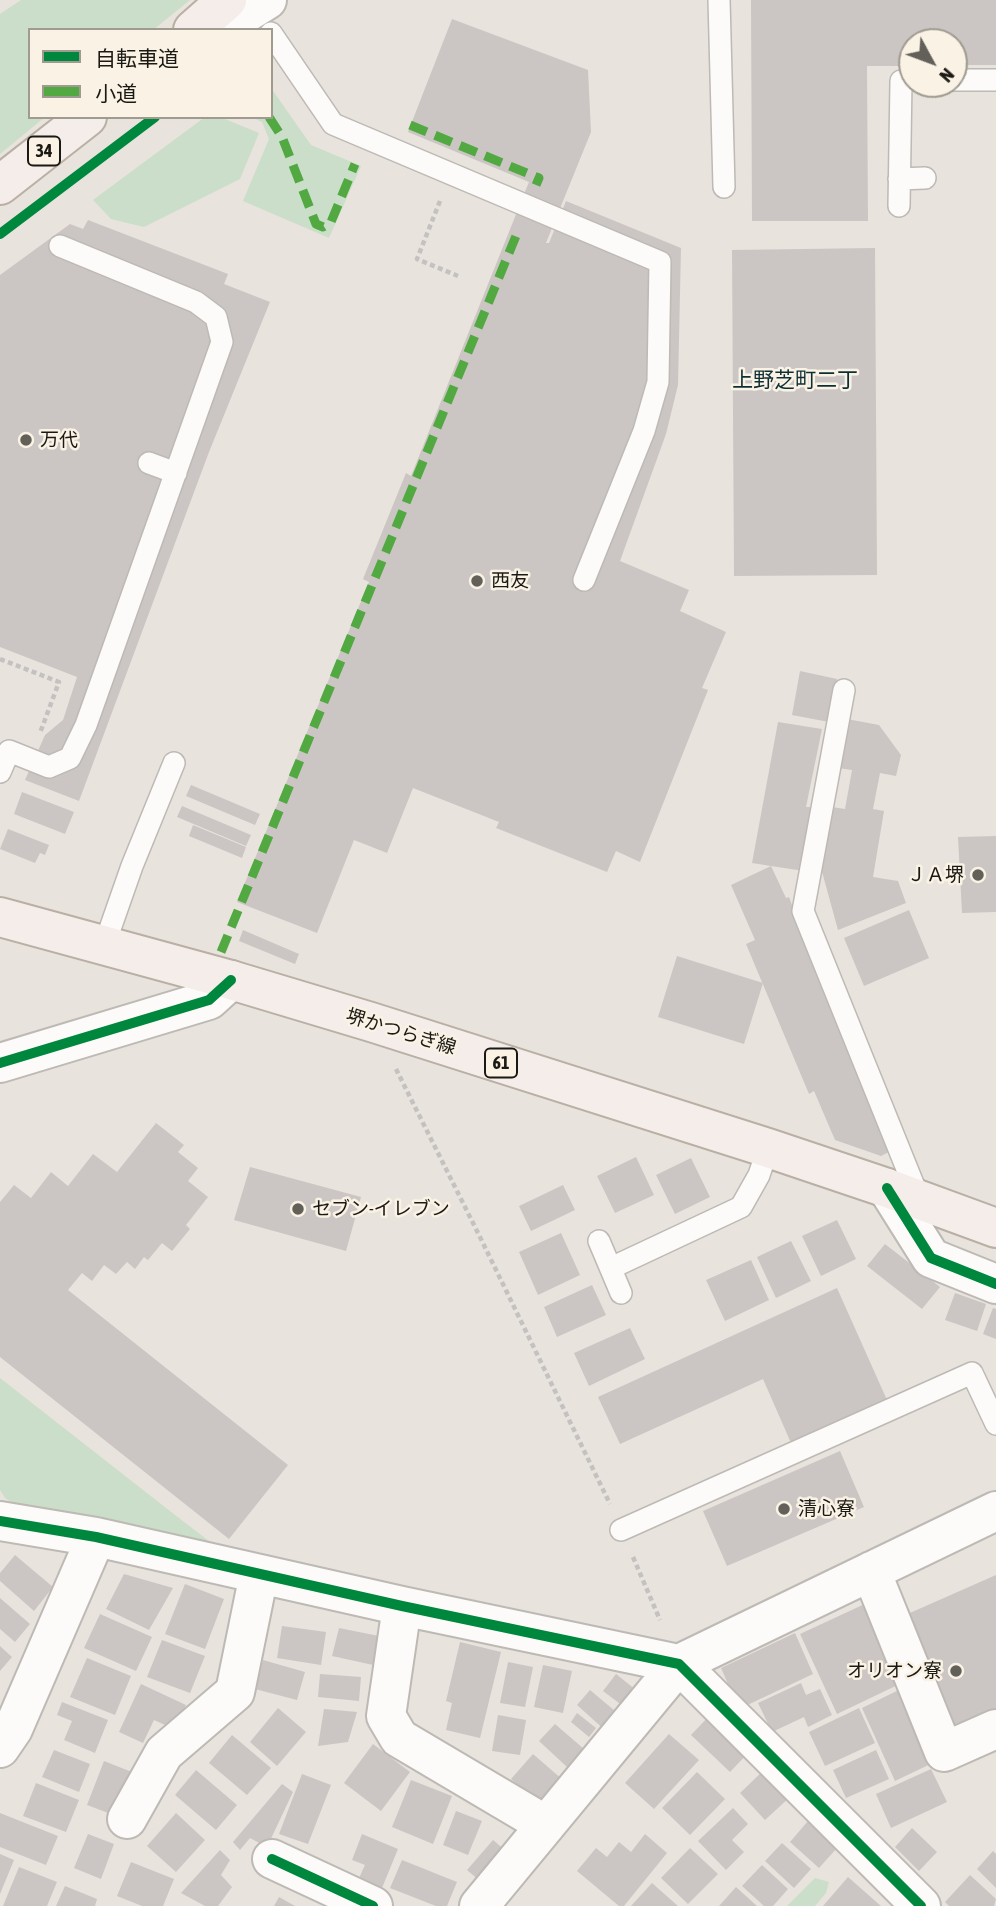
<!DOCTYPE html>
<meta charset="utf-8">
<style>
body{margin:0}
#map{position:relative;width:996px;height:1906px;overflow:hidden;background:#e8e3dc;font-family:"Asap Condensed","Noto Sans JP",sans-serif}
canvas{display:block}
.legend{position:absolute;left:28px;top:28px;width:245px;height:91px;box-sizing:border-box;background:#f9f2e5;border:2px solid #a09b91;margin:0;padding:9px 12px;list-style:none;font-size:21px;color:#1b1914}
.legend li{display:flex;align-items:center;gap:14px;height:35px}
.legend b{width:35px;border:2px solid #a09b91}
.north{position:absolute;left:898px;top:28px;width:70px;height:70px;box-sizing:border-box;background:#f9f2e5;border:2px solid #a09b91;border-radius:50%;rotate:131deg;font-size:19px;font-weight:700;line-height:28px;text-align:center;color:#1b1914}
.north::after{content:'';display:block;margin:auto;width:24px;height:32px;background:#63605a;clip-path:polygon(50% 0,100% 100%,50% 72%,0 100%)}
</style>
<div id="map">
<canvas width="996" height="1906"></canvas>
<ul class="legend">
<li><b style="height:9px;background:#00873e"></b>自転車道</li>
<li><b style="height:9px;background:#52a942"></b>小道</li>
</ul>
<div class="north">N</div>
</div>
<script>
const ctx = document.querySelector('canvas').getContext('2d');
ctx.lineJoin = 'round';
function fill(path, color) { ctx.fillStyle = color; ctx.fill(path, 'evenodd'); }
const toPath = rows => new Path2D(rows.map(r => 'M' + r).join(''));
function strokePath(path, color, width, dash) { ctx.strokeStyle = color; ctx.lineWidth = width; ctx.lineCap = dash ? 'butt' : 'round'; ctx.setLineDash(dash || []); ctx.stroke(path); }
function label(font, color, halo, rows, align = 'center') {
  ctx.font = font + ' "Asap Condensed","Noto Sans JP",sans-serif'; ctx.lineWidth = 5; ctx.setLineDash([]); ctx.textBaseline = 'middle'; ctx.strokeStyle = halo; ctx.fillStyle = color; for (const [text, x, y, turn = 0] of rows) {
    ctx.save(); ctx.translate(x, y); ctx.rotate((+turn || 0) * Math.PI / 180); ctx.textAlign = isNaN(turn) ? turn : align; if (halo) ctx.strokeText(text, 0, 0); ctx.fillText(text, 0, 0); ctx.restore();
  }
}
fill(toPath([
 [21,0,190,0,153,30,30,30,30,117,45,117,0,154,0,14],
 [271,88,311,145,361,166,329,238,243,201,269,139,262,122,251,117,271,117],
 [205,117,220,117,259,133,240,179,144,227,111,219,93,200],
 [0,1378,175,1515,222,1551,29,1514,5,1498,0,1490],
 [815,1878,829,1882,826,1893,815,1906,787,1906]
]), '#cbdeca');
fill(toPath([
 [751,0,996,0,996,65,954,65,954,42,912,42,912,66,867,66,868,221,752,221],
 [452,19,588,70,591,132,546,243,549,243,566,201,681,248,678,385,666,434,620,561,689,590,680,611,726,632,702,688,708,690,640,862,616,851,607,872,496,828,499,822,413,788,387,853,354,840,317,933,237,902,369,582,363,579,406,473,411,476,529,182,408,132],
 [88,220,228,274,224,284,270,302,209,452,79,801,25,780,45,735,63,720,77,677,0,647,0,275,70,224,83,229],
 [875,248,877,575,734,576,732,250],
 [800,671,837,679,829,722,792,715],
 [847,719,879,725,901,755,896,776,880,773,873,809,884,811,873,877,898,881,906,903,838,930,821,868,832,807,845,809,852,770,838,768],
 [778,722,822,729,806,807,815,807,804,871,771,866,786,898,789,897,806,943,893,1150,881,1156,835,1140,814,1091,809,1094,746,944,755,940,731,885,771,866,752,863],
 [191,785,260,814,255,825,186,796],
 [22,792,74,812,65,834,14,814],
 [182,806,251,835,246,846,177,817],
 [193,825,246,847,242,858,189,836],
 [8,829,49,845,45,855,40,853,35,863,0,849],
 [996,836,996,912,962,913,958,837],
 [909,910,929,958,864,986,844,938],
 [243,930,299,954,295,964,239,941],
 [677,956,763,983,744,1044,658,1017],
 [156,1123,184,1145,178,1152,198,1168,188,1181,208,1197,186,1225,190,1229,172,1251,162,1243,148,1260,144,1257,135,1269,127,1262,116,1274,104,1265,92,1281,82,1273,68,1290,288,1465,229,1539,0,1357,0,1202,14,1185,31,1198,51,1172,68,1186,93,1154,117,1172],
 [636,1157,654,1195,615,1213,597,1176],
 [691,1158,710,1197,675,1214,656,1175],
 [250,1167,361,1197,346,1251,234,1220],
 [563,1185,575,1210,531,1231,519,1206],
 [837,1220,856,1259,821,1276,802,1236],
 [561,1233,580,1275,538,1295,519,1252],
 [791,1241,811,1281,776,1298,757,1257],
 [885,1244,940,1287,922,1309,867,1266],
 [751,1260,769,1300,725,1321,706,1280],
 [592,1285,606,1315,557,1337,544,1307],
 [837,1288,887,1400,791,1443,763,1379,620,1444,598,1397],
 [955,1293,986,1304,977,1331,945,1320],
 [993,1308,996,1309,996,1339,983,1334],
 [630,1328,645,1359,589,1386,574,1353],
 [840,1451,864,1507,727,1566,703,1511],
 [15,1555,53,1587,34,1611,0,1581,0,1573],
 [124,1574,173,1588,149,1630,106,1609],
 [996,1575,996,1723,949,1744,894,1620],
 [185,1584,224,1599,205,1649,165,1634],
 [0,1598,30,1624,15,1642,0,1629],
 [869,1602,906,1681,837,1714,800,1634],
 [100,1614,152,1637,136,1671,84,1648],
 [282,1626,326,1632,321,1665,277,1658],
 [339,1628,379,1636,373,1665,332,1656],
 [795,1633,813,1674,739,1709,721,1668],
 [162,1640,205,1656,190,1693,147,1677],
 [460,1642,501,1652,480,1738,446,1730,452,1703,446,1701],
 [0,1646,12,1657,0,1671],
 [87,1658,131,1676,115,1715,70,1697],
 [263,1660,305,1672,297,1700,255,1689],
 [508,1662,533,1667,525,1707,500,1703],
 [543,1665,572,1671,563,1713,534,1707],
 [320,1674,361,1677,359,1701,318,1697],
 [616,1674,636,1690,623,1706,603,1691],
 [801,1683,806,1695,820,1689,832,1715,808,1727,804,1717,772,1732,758,1703],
 [141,1684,186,1705,174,1729,154,1720,143,1743,119,1732],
 [907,1686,941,1759,895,1781,862,1708],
 [590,1690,621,1716,607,1732,577,1705],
 [62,1702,108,1720,95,1753,64,1740,72,1721,57,1715],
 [278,1708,306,1732,277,1766,250,1742],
 [859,1708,875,1743,825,1766,809,1732],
 [324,1709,357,1712,348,1742,318,1746],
 [577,1713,596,1728,589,1737,571,1722],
 [711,1714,750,1751,730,1772,691,1735],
 [498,1715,526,1720,520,1755,492,1751],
 [555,1724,584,1749,567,1767,539,1741],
 [669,1734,699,1760,654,1809,625,1783],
 [232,1735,271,1768,247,1795,209,1763],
 [373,1744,410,1772,381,1811,344,1783],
 [54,1750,90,1764,79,1792,42,1777],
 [876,1750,889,1779,846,1798,833,1770],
 [533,1754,563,1780,541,1805,511,1779],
 [104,1761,137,1774,119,1817,87,1805],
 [931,1769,947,1802,891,1828,876,1794],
 [196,1770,237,1805,216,1830,175,1795],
 [764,1770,790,1797,765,1820,740,1793],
 [697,1772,725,1799,690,1835,662,1808],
 [302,1774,331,1785,308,1844,279,1834],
 [411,1780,452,1796,433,1844,392,1827],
 [36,1783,79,1800,66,1832,23,1816],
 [282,1784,293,1792,267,1847,250,1838,240,1850,233,1842],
 [733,1808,748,1824,732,1840,744,1852,726,1870,698,1841],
 [456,1811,482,1821,468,1855,443,1845],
 [0,1813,58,1836,46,1865,0,1847],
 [176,1813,205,1840,176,1872,147,1846],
 [808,1821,837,1848,819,1868,790,1842],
 [912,1828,937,1852,919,1871,895,1847],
 [88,1834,114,1844,101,1879,74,1868],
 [362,1834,398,1849,382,1888,359,1878,365,1865,352,1860],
 [645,1834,667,1853,624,1906,619,1906,577,1871,596,1848,607,1857,619,1842,631,1852],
 [493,1840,506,1851,480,1881,467,1870],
 [782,1843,811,1869,794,1888,765,1861],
 [690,1848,718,1874,688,1904,661,1878],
 [220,1850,230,1860,221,1875,232,1887,218,1906,205,1906,181,1893],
 [993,1851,996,1854,996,1888,977,1869],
 [0,1854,14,1860,0,1894],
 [402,1860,457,1882,447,1906,436,1906,390,1888],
 [131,1862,174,1879,163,1906,142,1906,117,1896],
 [762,1865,788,1889,773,1906,764,1906,742,1886],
 [19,1867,57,1882,47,1906,3,1906],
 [970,1875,996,1899,994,1906,949,1906,945,1902],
 [848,1877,881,1906,823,1906],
 [652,1883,678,1906,631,1906],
 [65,1886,97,1899,95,1906,56,1906],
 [736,1887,757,1906,719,1906],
 [279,1897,295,1906,274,1906]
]), '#cbc6c3');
const lane = toPath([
 [719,0,724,187],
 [271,33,333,124,660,262,658,382,644,431,584,580],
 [954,80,996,80],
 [899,179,925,178],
 [899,206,901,81,912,80],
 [149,463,176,473],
 [844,690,803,911,920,1201],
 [0,772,9,751,49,767,70,758,86,725,222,342,216,317,196,302,60,246],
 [104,946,132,866,174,763],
 [599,1241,621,1293],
 [611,1268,741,1207,759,1175,768,1148],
 [621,1530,972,1373,996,1424]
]);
const street = toPath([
 [219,30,267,0],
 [887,1188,931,1258,996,1284],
 [0,1521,96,1537,402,1606,679,1664,921,1906],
 [871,1571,944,1752,996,1729],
 [402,1606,386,1716,399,1738,546,1825],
 [0,1748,13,1729,96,1537],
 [127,1819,164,1753,235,1692,259,1574],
 [272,1859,373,1906],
 [479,1906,679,1664,996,1511]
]);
const secondary = toPath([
 [0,1063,209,1000,231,980]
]);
const primary = toPath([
 [193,30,227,0],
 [0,185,87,117],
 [0,917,231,980,371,1022,768,1148,887,1188,996,1228]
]);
strokePath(lane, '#bdb9b4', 24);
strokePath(street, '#bdb9b4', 42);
strokePath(secondary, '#bdb9b4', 42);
strokePath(primary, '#baafa5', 42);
strokePath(toPath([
 [440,201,417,259,458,276],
 [0,659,59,682,40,733],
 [396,1069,480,1237,610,1504],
 [633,1557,660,1620]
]), '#c3c2c0', 4.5, [5, 3.5]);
strokePath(lane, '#fcfbfa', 21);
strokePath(street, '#fcfbfa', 38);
strokePath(secondary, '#fcfbfa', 38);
strokePath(primary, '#f4ede9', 38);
strokePath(toPath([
 [269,117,282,137,316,224,323,227,331,222,355,164],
 [410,125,539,178,536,185],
 [221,952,518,231]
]), '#52a942', 9, [18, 9]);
strokePath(toPath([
 [0,234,155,117],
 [0,1063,209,1000,231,980],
 [887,1188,931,1258,996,1284],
 [0,1521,96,1537,402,1606,679,1664,921,1906],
 [272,1859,373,1906]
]), '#00873e', 10);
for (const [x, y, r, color] of [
 [26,440,7,"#63605a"],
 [477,581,7,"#63605a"],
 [978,875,7,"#63605a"],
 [298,1209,7,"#63605a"],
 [784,1509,7,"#63605a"],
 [956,1671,7,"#63605a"]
]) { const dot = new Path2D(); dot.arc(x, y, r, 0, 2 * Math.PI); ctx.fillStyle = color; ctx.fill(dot); strokePath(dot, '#f9f2e5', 2.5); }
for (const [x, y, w] of [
 [44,151,32],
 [501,1063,32]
]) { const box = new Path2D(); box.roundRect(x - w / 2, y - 14.5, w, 29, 5); ctx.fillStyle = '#f9f2e5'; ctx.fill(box); strokePath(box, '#1b1914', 2); }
label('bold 18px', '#1b1914', null, [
 ["34",44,151],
 ["61",501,1063]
]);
label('19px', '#1b1914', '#f9f2e5', [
 ["万代",40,440],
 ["西友",491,581],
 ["ＪＡ堺",964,875,"right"],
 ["セブン-イレブン",312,1209],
 ["清心寮",798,1509],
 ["オリオン寮",942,1671,"right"]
], 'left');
label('19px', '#1b1914', '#f9f2e5', [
 ["堺かつらぎ線",401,1032,17]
]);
label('21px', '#0c2e35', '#f9f2e5', [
 ["上野芝町二丁",795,380]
]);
</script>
